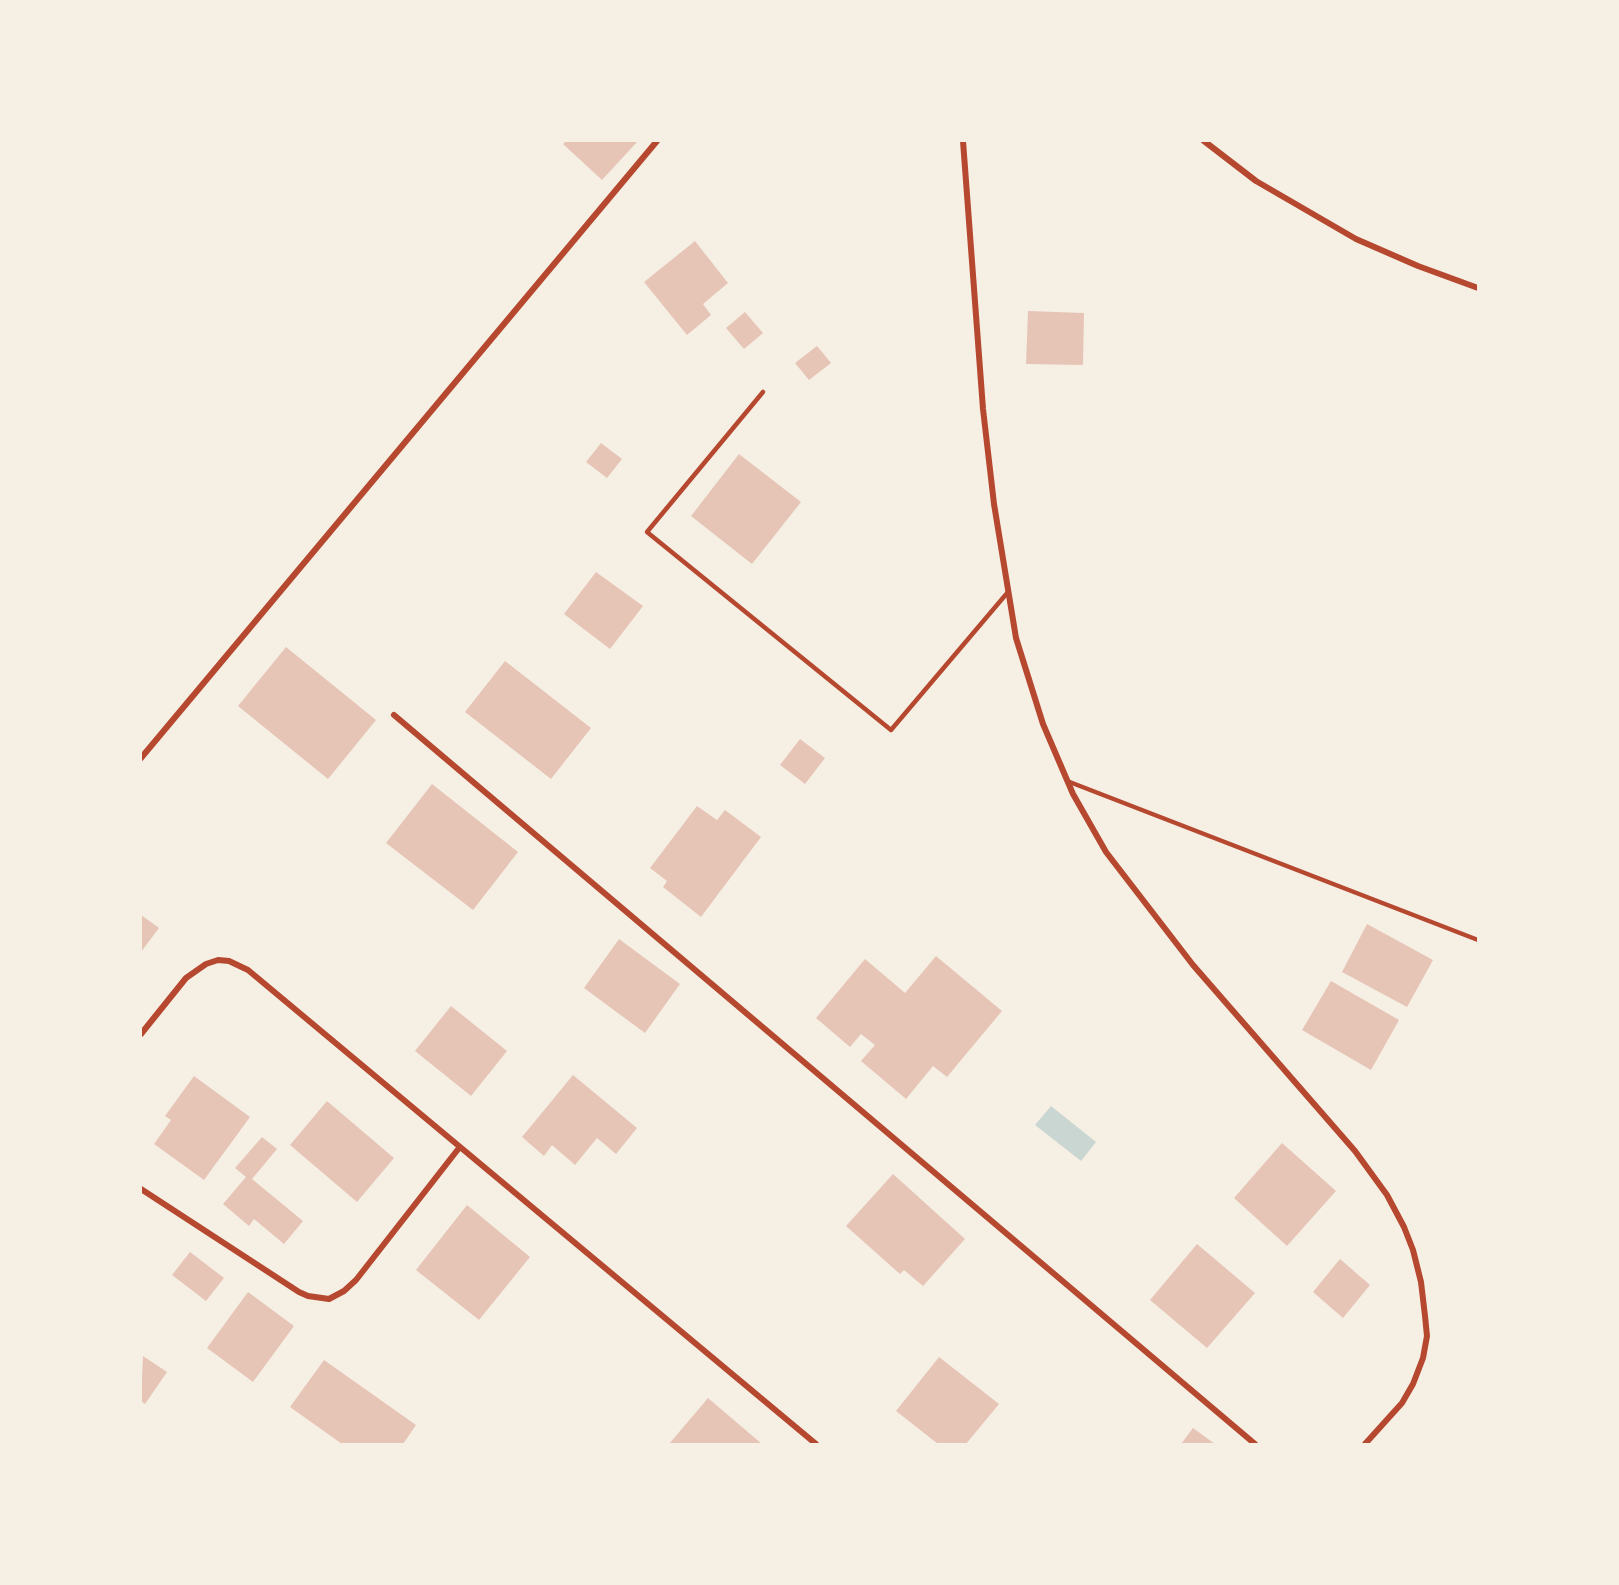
<!DOCTYPE html>
<style>
body{margin:0}
#map{position:relative;width:1619px;height:1585px;overflow:hidden;background:#f6efe4;font-family:"PT Sans Narrow",sans-serif}
canvas{display:block}
.frame{position:absolute;inset:0;border:142px solid #f6efe4;pointer-events:none}
</style>
<div id="map">
<canvas width="1619" height="1585"></canvas>
<div class="frame"></div>
</div>
<script>
const ctx = document.querySelector('canvas').getContext('2d');
ctx.lineJoin = 'round';
function fill(path, color) { ctx.fillStyle = color; ctx.fill(path, 'evenodd'); }
const toPath = rows => new Path2D(rows.map(r => 'M' + r).join(''));
function strokePath(path, color, width, dash) { ctx.strokeStyle = color; ctx.lineWidth = width; ctx.lineCap = dash ? 'butt' : 'round'; ctx.setLineDash(dash || []); ctx.stroke(path); }
fill(toPath([
 [1051,1106,1096,1142,1081,1161,1035,1125]
]), '#c9d6d2');
fill(toPath([
 [566,141,638,141,602,180,563,144],
 [695,241,728,283,703,304,711,315,687,335,644,282],
 [1028,311,1084,313,1083,365,1026,364],
 [745,312,763,333,744,349,726,328],
 [817,346,831,363,809,380,795,363],
 [601,443,622,459,607,478,586,462],
 [739,454,801,502,752,564,691,516],
 [596,572,643,606,610,649,564,614],
 [286,647,376,720,328,779,238,706],
 [505,661,591,728,551,779,465,712],
 [800,739,825,758,805,784,780,765],
 [432,784,518,852,473,910,386,843],
 [697,806,717,820,725,810,761,837,701,917,663,887,667,881,650,868],
 [141,915,159,928,141,952],
 [1367,924,1433,960,1407,1007,1342,972],
 [619,939,680,984,645,1033,584,988],
 [936,956,1002,1011,947,1077,933,1066,906,1099,861,1061,875,1045,861,1034,850,1047,816,1018,865,959,905,993],
 [1331,981,1399,1020,1371,1070,1302,1030],
 [451,1006,507,1051,471,1096,415,1051],
 [573,1075,637,1128,616,1154,597,1138,575,1165,552,1145,544,1156,522,1137],
 [194,1076,250,1117,204,1180,154,1144,171,1120,165,1116],
 [327,1101,394,1158,357,1202,290,1145],
 [262,1137,277,1149,252,1179,303,1221,284,1244,254,1219,249,1226,223,1204,246,1177,235,1168],
 [1282,1143,1336,1191,1287,1246,1234,1198],
 [893,1174,965,1239,923,1286,904,1270,900,1274,846,1226],
 [467,1205,530,1257,479,1320,416,1270],
 [1197,1244,1255,1293,1207,1348,1150,1300],
 [190,1252,224,1278,206,1301,172,1275],
 [1340,1259,1370,1285,1343,1318,1313,1292],
 [248,1292,294,1326,253,1382,207,1348],
 [143,1356,167,1372,145,1404,141,1401],
 [939,1357,999,1404,966,1444,938,1444,896,1411],
 [324,1360,416,1425,403,1444,342,1444,290,1407],
 [708,1398,762,1444,669,1444],
 [1193,1428,1215,1444,1181,1444]
]), '#e6c5b7');
strokePath(toPath([
 [763,392,647,532,891,730,1008,592],
 [1067,781,1478,940]
]), '#b5482f', 4.5);
strokePath(toPath([
 [963,141,983,409,994,504,1016,638,1043,724,1073,794,1106,852,1193,965,1355,1151,1387,1195,1404,1227,1413,1250,1421,1282,1425,1316,1427,1336,1423,1358,1413,1384,1402,1403,1365,1444],
 [1204,141,1256,181,1356,239,1418,266,1478,288],
 [394,715,1255,1444],
 [141,758,657,141],
 [141,1034,186,978,206,964,218,960,229,961,248,970,816,1444],
 [141,1189,299,1292,308,1296,329,1299,344,1291,356,1280,459,1148]
]), '#b5482f', 6);
</script>
